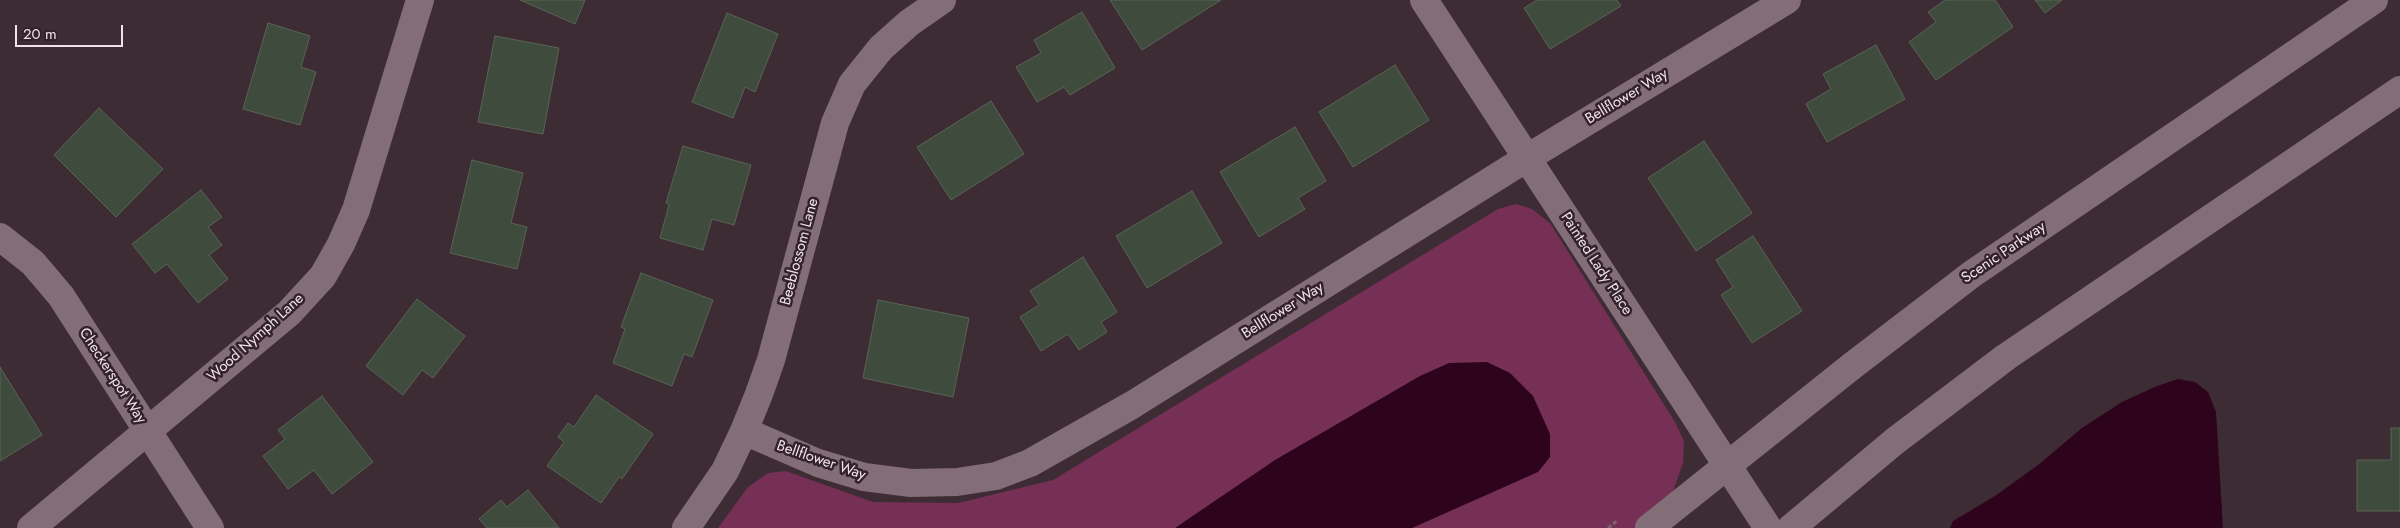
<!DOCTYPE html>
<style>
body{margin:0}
#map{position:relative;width:2400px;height:528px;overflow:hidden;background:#3e2c34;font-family:Jost,sans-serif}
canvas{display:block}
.scale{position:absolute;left:15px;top:25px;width:108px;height:22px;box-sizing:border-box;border:2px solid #efe2e8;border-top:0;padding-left:6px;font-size:15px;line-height:18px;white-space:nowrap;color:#efe2e8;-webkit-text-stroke:4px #34222a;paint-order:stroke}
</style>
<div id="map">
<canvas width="2400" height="528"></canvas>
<div class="scale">20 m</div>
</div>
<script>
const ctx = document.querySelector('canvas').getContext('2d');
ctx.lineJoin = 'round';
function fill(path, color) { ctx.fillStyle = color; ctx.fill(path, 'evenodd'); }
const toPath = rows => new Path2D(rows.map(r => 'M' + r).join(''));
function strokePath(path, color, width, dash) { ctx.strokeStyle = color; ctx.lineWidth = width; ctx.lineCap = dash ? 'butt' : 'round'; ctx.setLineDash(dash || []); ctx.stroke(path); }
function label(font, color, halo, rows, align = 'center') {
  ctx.font = font + ' Jost,sans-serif'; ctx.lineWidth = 5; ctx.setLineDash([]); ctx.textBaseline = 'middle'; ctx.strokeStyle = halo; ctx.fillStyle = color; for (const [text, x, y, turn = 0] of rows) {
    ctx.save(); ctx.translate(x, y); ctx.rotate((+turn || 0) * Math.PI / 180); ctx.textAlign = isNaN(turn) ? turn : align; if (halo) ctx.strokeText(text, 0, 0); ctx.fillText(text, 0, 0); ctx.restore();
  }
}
fill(toPath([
 [1516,204,1532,209,1550,223,1675,422,1684,441,1683,463,1674,489,1658,511,1636,528,718,528,748,487,768,473,786,471,873,502,958,503,1053,480,1498,209]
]), '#762f55');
fill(toPath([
 [1487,362,1510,373,1533,396,1550,434,1550,457,1538,472,1412,528,1175,528,1275,460,1420,376,1449,363],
 [2178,379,2195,382,2208,392,2216,412,2223,528,1950,528,1953,521,1995,496,2038,465,2082,428,2122,402,2157,386]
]), '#2d041c');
const building = toPath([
 [520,0,585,0,575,24,520,0],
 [1110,0,1221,0,1142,50,1110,0],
 [1537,0,1617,0,1621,6,1550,49,1524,8,1537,0],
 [1945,0,1995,0,2013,27,1936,80,1909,42,1936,22,1928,12,1945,0],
 [2035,0,2062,0,2045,13,2035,0],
 [1082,12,1115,68,1070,95,1064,87,1037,102,1016,67,1041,53,1034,40,1082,12],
 [727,13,778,34,755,92,745,87,733,118,692,102,727,13],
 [268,23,310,36,301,67,316,72,300,125,243,109,268,23],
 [495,36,559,48,543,134,478,122,495,36],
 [1876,45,1905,99,1827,142,1806,104,1831,89,1823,74,1876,45],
 [1395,65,1429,120,1353,167,1319,112,1395,65],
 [991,101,1024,154,951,200,917,147,991,101],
 [99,108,163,169,116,217,54,155,99,108],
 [1295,127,1326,181,1298,198,1305,209,1259,237,1220,172,1295,127],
 [1704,141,1752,213,1696,251,1648,178,1704,141],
 [683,146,751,165,734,225,712,219,703,250,660,238,669,205,666,203,683,146],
 [472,160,523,173,511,223,527,227,517,269,450,253,472,160],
 [201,190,222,217,208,227,222,245,209,255,228,279,198,303,167,264,155,273,132,244,201,190],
 [1192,191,1222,243,1147,288,1116,236,1192,191],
 [1753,236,1802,311,1752,343,1721,295,1733,287,1716,260,1753,236],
 [1083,257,1117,312,1101,322,1107,332,1079,350,1068,334,1041,351,1020,317,1039,305,1030,291,1083,257],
 [641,273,713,300,692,357,684,354,672,386,613,363,625,329,621,327,641,273],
 [417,299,465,336,433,378,422,370,403,395,366,366,417,299],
 [878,300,969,318,953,397,863,378,878,300],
 [0,367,42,435,0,461,0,367],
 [596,395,653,434,622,479,619,477,601,503,547,466,564,442,558,437,568,423,574,427,596,395],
 [322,396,373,462,332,494,314,470,288,489,263,456,285,439,278,430,322,396],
 [2391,428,2400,428,2400,511,2357,511,2357,460,2391,460,2391,428],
 [528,490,559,528,487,528,479,519,501,500,507,507,528,490]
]);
fill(building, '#3f4b3c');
strokePath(building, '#586555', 1);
strokePath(toPath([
 [1608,528,1617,521]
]), '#76666d', 3, [4, 2.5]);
strokePath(toPath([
 [1424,0,1768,528],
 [0,237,33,263,61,296,210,528],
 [744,431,818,463,864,477,911,483,957,482,996,476,1030,463,1132,405,1527,158,1787,0],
 [31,528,289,313,323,276,341,244,356,210,420,0],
 [686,528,725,471,744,431,759,394,771,360,835,123,852,84,881,48,909,23,942,0],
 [1649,528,1852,366,1972,274,2374,0],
 [1791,528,1895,441,2006,357,2400,90]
]), '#836e78', 28);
label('15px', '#efe2e8', '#34222a', [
 ["Bellflower Way",1627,97,-31],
 ["Beeblossom Lane",800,252,-75],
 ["Scenic Parkway",2004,253,-34],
 ["Painted Lady Place",1596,264,57],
 ["Bellflower Way",1283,311,-32],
 ["Wood Nymph Lane",256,338,-42],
 ["Checkerspot Way",112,376,57],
 ["Bellflower Way",821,461,19]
]);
</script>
